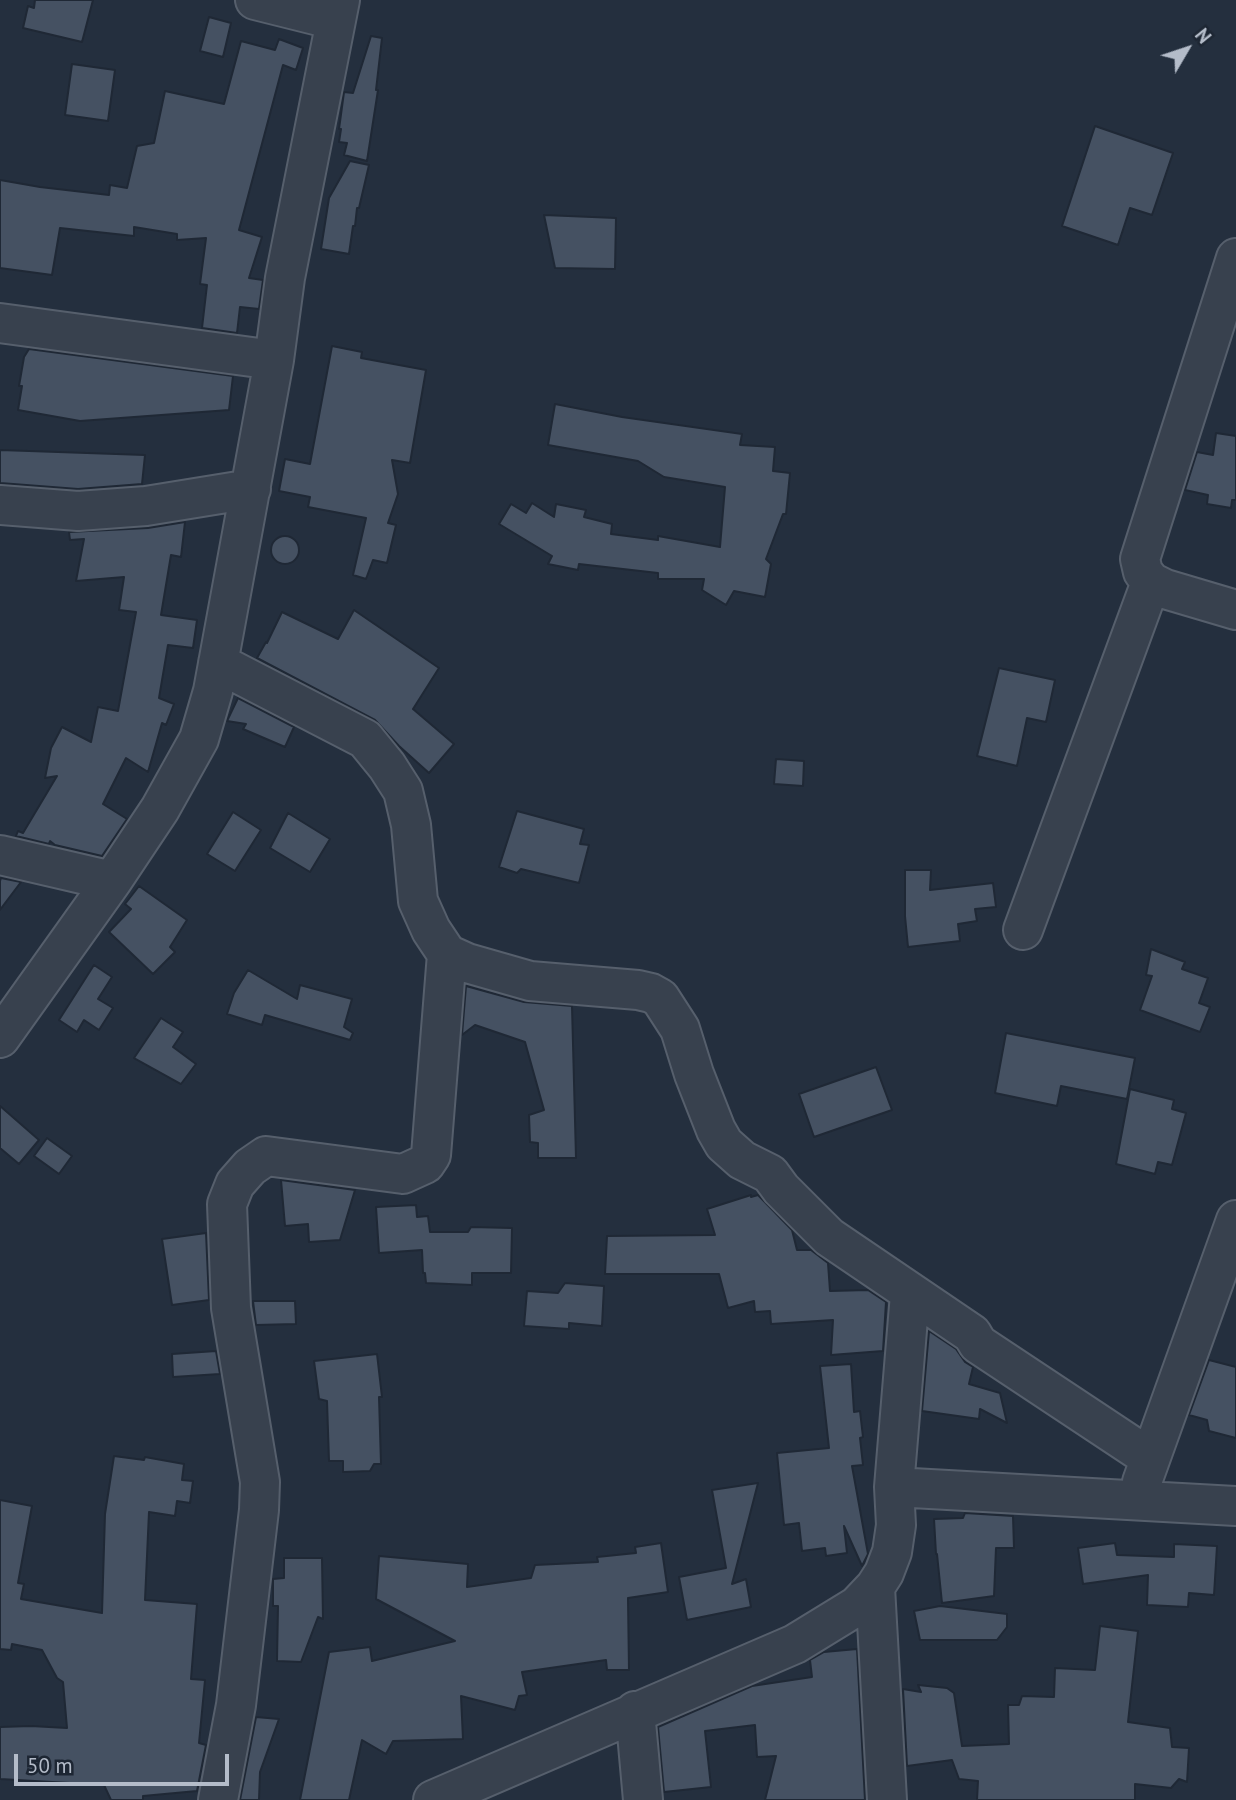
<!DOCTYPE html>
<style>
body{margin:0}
#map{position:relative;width:1236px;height:1800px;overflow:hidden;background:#242f3e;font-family:"PT Sans",sans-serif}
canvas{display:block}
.north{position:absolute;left:1152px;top:14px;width:70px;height:70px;-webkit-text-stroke:5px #1d2633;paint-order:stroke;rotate:51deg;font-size:19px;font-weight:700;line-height:28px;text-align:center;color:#b4bcc9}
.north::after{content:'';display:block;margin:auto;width:24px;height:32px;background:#b4bcc9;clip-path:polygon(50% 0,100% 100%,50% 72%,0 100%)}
.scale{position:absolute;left:14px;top:1754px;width:215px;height:32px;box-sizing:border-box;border:4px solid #b4bcc9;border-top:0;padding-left:9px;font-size:21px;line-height:24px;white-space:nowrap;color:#b4bcc9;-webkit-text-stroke:5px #1d2633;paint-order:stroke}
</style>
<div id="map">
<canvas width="1236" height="1800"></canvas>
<div class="north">N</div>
<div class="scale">50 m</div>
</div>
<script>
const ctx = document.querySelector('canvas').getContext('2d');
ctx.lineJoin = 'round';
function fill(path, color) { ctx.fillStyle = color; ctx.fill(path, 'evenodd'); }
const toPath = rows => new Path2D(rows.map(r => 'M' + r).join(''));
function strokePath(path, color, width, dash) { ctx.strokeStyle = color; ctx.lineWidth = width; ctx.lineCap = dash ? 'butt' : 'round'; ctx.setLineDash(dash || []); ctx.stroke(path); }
const building = toPath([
 [35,0,93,0,82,42,23,28,28,6,34,8,35,0],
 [209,17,231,23,223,57,200,51,209,17],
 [371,36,382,38,376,90,378,90,367,161,344,155,347,143,339,142,341,129,339,129,344,92,353,93,371,36],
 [279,39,303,48,296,70,283,65,239,230,262,237,249,278,263,280,259,309,240,307,237,333,202,328,207,285,200,284,206,238,177,240,177,234,134,227,134,236,60,228,52,275,0,268,0,180,40,187,109,195,110,185,127,188,137,146,154,143,165,91,224,104,241,41,275,50,279,39],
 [72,64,115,70,108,121,65,115,72,64],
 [1095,126,1173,153,1152,215,1130,208,1118,245,1062,226,1095,126],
 [350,161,369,165,359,208,357,208,355,226,353,226,349,254,321,249,329,198,350,161],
 [544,215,616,218,615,269,555,268,544,215],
 [332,346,362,352,361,358,426,370,410,463,392,460,398,494,388,523,396,525,387,563,373,560,366,579,353,575,366,518,308,507,310,497,279,491,285,459,310,464,332,346],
 [29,349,233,376,229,410,80,421,18,410,22,386,19,386,24,357,29,349],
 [555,404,622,417,742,434,740,445,775,447,773,471,790,473,786,514,783,514,766,559,771,564,765,597,734,591,726,605,702,590,704,579,658,579,658,573,579,564,578,570,548,564,552,556,499,524,511,504,526,513,532,503,554,517,556,504,586,510,584,517,612,524,611,534,658,540,658,536,720,547,725,487,664,477,638,461,548,445,555,404],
 [1216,433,1236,436,1236,500,1232,500,1231,508,1207,504,1208,495,1185,490,1197,452,1213,455,1216,433],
 [0,450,145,455,142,484,78,489,0,483,0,450],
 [185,522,181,557,171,555,161,615,197,620,193,648,168,645,159,698,174,704,166,725,162,723,148,772,126,758,103,804,127,819,102,856,55,845,50,841,49,844,16,836,18,831,23,833,57,776,45,778,51,748,62,727,91,742,98,707,118,711,136,612,119,610,124,577,76,581,84,539,70,540,69,532,148,528,185,522],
 '271 550a14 14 0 1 1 28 0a14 14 0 1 1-28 0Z',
 [354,610,439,668,413,709,454,744,429,773,399,746,375,720,257,658,266,642,267,643,282,612,338,639,354,610],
 [999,668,1055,680,1046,722,1027,718,1017,766,977,756,999,668],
 [238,698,294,727,285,747,243,729,246,724,227,721,238,698],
 [776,759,804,761,803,786,774,784,776,759],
 [517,811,584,829,580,844,589,845,579,883,521,869,517,873,499,867,517,811],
 [233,812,261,830,235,871,207,854,233,812],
 [288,813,330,839,310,872,270,848,288,813],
 [905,870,931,870,930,890,993,883,996,907,975,909,977,921,958,924,960,941,908,947,905,916,905,870],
 [1,878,21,882,0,910,0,881,1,878],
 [139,886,187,920,170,947,175,952,153,974,109,932,131,909,125,904,139,886],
 [1151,949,1185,962,1182,969,1208,978,1199,1003,1210,1007,1200,1032,1140,1010,1152,976,1146,975,1151,949],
 [94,965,112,977,98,999,113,1008,99,1030,84,1020,77,1032,59,1020,94,965],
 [248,970,297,999,300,985,352,999,344,1027,353,1033,350,1040,265,1015,262,1025,227,1014,234,993,248,970],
 [466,986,524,1002,572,1006,576,1158,538,1158,538,1143,530,1142,529,1115,544,1110,525,1042,475,1025,462,1035,466,986],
 [161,1018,183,1032,173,1047,196,1064,181,1084,134,1058,161,1018],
 [1006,1033,1135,1058,1127,1099,1061,1086,1057,1106,995,1093,1006,1033],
 [876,1067,892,1110,814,1137,799,1094,876,1067],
 [1130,1089,1174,1100,1172,1109,1186,1113,1172,1165,1158,1162,1155,1174,1116,1164,1130,1089],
 [0,1106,39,1140,19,1164,0,1148,0,1106],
 [47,1138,72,1156,59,1174,34,1156,47,1138],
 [281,1180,355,1190,340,1240,309,1242,308,1224,285,1226,281,1180],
 [751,1195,751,1197,758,1195,792,1230,797,1250,811,1250,828,1263,830,1291,868,1290,886,1302,883,1351,831,1355,833,1320,771,1324,770,1311,755,1312,754,1301,728,1308,719,1274,605,1274,607,1236,715,1235,707,1209,751,1195],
 [416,1205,417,1217,428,1216,430,1232,468,1232,471,1227,512,1228,511,1273,472,1273,472,1285,426,1283,425,1273,423,1273,422,1250,379,1253,376,1207,416,1205],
 [206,1233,209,1300,172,1305,162,1239,206,1233],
 [565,1283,604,1286,602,1326,569,1323,569,1329,524,1326,527,1291,558,1293,565,1283],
 [253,1301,295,1301,296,1324,256,1325,253,1301],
 [929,1331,956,1349,965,1362,973,1367,969,1384,1000,1393,1007,1423,980,1409,979,1419,922,1411,929,1331],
 [216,1351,220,1374,173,1377,172,1354,216,1351],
 [377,1354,382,1397,379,1397,381,1464,374,1464,370,1471,343,1472,343,1461,329,1461,327,1401,319,1399,314,1361,377,1354],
 [1209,1360,1236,1367,1236,1438,1209,1431,1207,1420,1189,1415,1209,1360],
 [851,1364,854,1412,860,1411,863,1437,860,1438,863,1465,852,1466,868,1554,862,1566,844,1526,847,1553,826,1556,825,1548,802,1551,799,1523,784,1525,777,1453,829,1448,820,1366,851,1364],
 [114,1456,144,1460,145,1457,184,1464,182,1480,193,1481,190,1503,177,1501,175,1516,149,1512,145,1600,197,1604,191,1679,205,1680,199,1743,206,1745,197,1791,143,1796,143,1800,111,1800,104,1785,0,1779,0,1727,31,1726,67,1728,63,1682,57,1678,42,1650,12,1644,11,1650,0,1649,0,1500,32,1506,18,1583,24,1584,21,1599,102,1613,105,1514,114,1456],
 [758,1483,732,1584,746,1579,751,1607,687,1620,679,1577,726,1568,712,1490,758,1483],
 [965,1513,1013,1516,1014,1548,996,1548,994,1596,942,1603,937,1554,936,1554,934,1519,963,1518,965,1513],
 [661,1543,668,1592,628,1598,629,1670,607,1670,606,1660,522,1672,527,1695,519,1696,515,1710,461,1696,463,1739,393,1741,386,1754,362,1740,349,1800,300,1800,329,1652,370,1647,372,1661,455,1641,376,1599,379,1556,468,1564,467,1587,531,1578,535,1565,598,1562,597,1557,636,1553,635,1547,661,1543],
 [1115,1543,1117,1555,1174,1557,1174,1544,1217,1546,1214,1595,1189,1593,1188,1607,1147,1605,1148,1575,1083,1584,1078,1548,1115,1543],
 [284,1558,322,1558,323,1619,318,1617,301,1662,277,1661,278,1606,273,1606,273,1579,284,1578,284,1558],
 [940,1606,1007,1614,1007,1627,997,1640,920,1640,914,1611,940,1606],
 [1100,1626,1138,1631,1128,1722,1170,1728,1172,1747,1189,1748,1187,1782,1179,1779,1171,1788,1135,1784,1135,1800,977,1800,978,1781,959,1779,952,1760,907,1766,903,1689,921,1692,918,1685,947,1688,954,1693,962,1746,1009,1744,1008,1705,1019,1705,1022,1696,1054,1697,1055,1668,1095,1670,1100,1626],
 [857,1649,865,1800,765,1800,776,1756,757,1757,755,1725,705,1731,711,1787,664,1792,658,1727,752,1686,812,1677,810,1660,824,1652,857,1649],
 [256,1717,279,1719,260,1772,259,1800,240,1800,256,1717]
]);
fill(building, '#455162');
strokePath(building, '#1f2835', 2);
const minor = toPath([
 [255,0,335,20],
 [1236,258,1140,559,1143,572,1151,582,1165,589,1236,610],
 [0,323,274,360],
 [0,505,78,511,146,506,251,489],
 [218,663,365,739,387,766,403,791,411,825,418,901,431,930,447,954,467,963,530,981,638,990,651,993,660,998,680,1029,694,1074,716,1130,724,1144,742,1160,770,1174,781,1189,829,1237,972,1334,978,1344,1150,1458],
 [0,855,112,881],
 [1023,930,1151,582],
 [0,1038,112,881,160,809,199,739,213,691,274,360,285,278,340,0],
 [1142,1482,1236,1220],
 [894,1487,1236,1506],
 [875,1587,887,1800],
 [635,1711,643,1800],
 [218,1800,236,1705,259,1510,260,1482,231,1308,227,1204,235,1184,250,1167,266,1156,403,1174,425,1164,431,1155,447,954],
 [433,1800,795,1644,857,1606,875,1587,884,1573,892,1552,896,1525,894,1487,910,1294]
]);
strokePath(minor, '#565f6c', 42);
strokePath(minor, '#38414e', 38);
</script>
